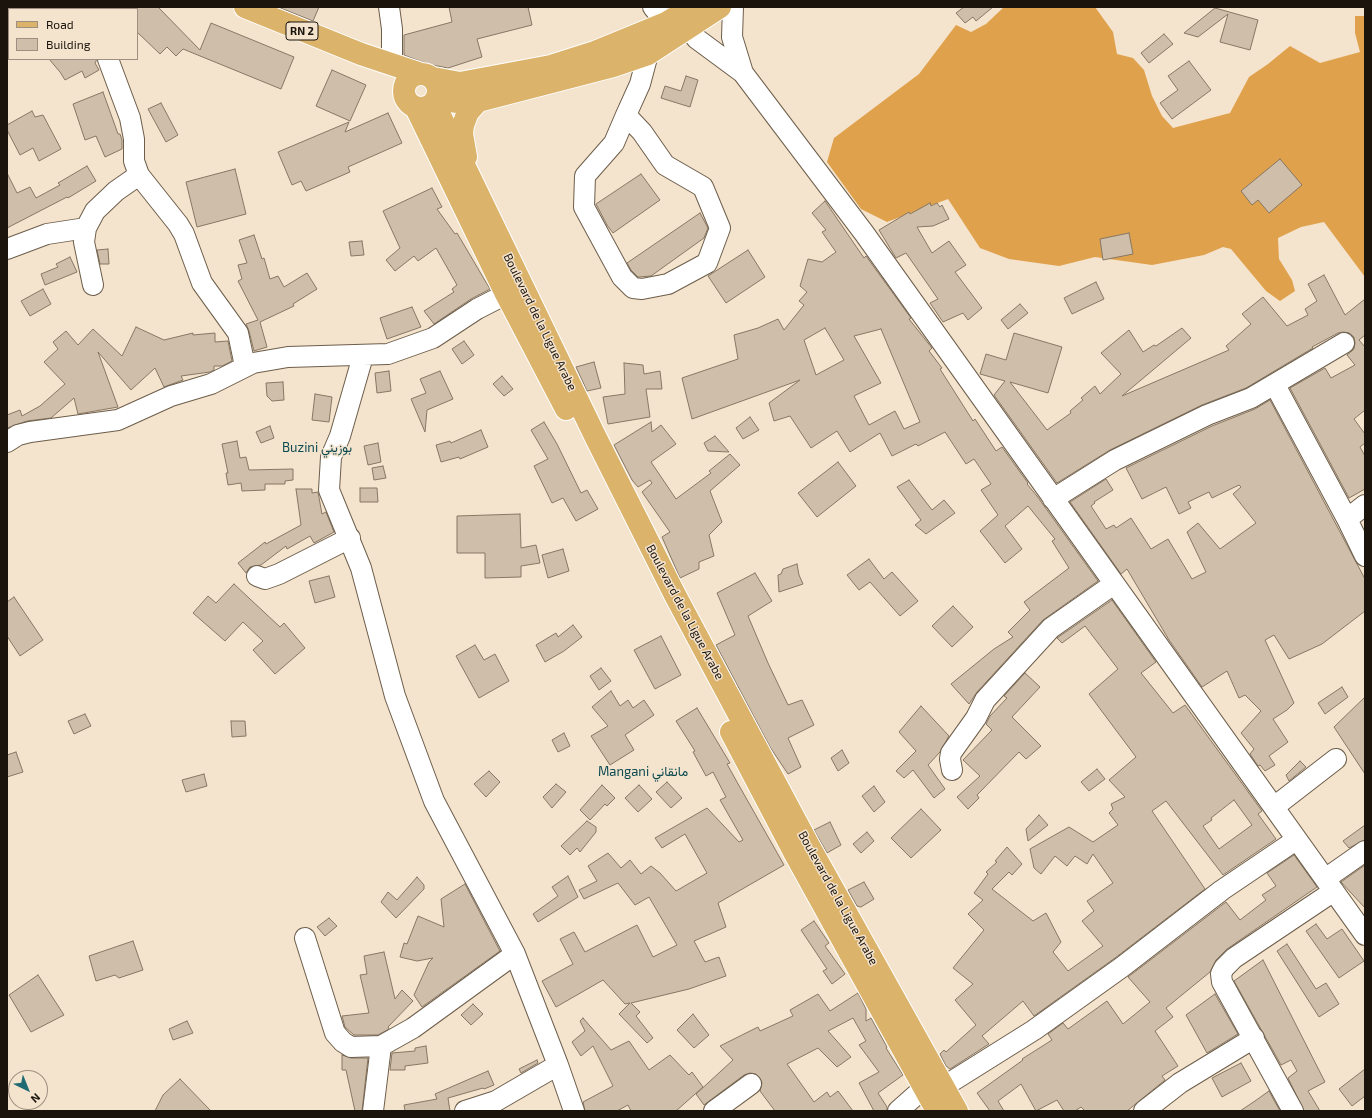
<!DOCTYPE html>
<meta charset="utf-8">
<style>
body{margin:0}
#map{position:relative;width:1372px;height:1118px;overflow:hidden;background:#f4e3cd;font-family:"Exo 2",sans-serif}
canvas{display:block}
.frame{position:absolute;inset:0;border:8px solid #1a140d;pointer-events:none}
.legend{position:absolute;left:8px;top:8px;width:130px;height:52px;box-sizing:border-box;background:#f4e3cd;border:1px solid #9d9080;margin:0;padding:5px 7px;list-style:none;font-size:12px;color:#1a140d}
.legend li{display:flex;align-items:center;gap:8px;height:20px}
.legend b{width:20px;border:1px solid #9d9080}
.north{position:absolute;left:8px;top:1070px;width:40px;height:40px;box-sizing:border-box;background:#f4e3cd;border:1px solid #9d9080;border-radius:50%;rotate:137deg;font-size:11px;font-weight:700;line-height:16px;text-align:center;color:#1a140d}
.north::after{content:'';display:block;margin:auto;width:14px;height:18px;background:#1f6a73;clip-path:polygon(50% 0,100% 100%,50% 72%,0 100%)}
</style>
<div id="map">
<canvas width="1372" height="1118"></canvas>
<div class="frame"></div>
<ul class="legend">
<li><b style="height:5px;background:#dcb36a"></b>Road</li>
<li><b style="height:11px;background:#cfbea9"></b>Building</li>
</ul>
<div class="north">N</div>
</div>
<script>
const ctx = document.querySelector('canvas').getContext('2d');
ctx.lineJoin = 'round';
function fill(path, color) { ctx.fillStyle = color; ctx.fill(path, 'evenodd'); }
const toPath = rows => new Path2D(rows.map(r => 'M' + r).join(''));
function strokePath(path, color, width, dash) { ctx.strokeStyle = color; ctx.lineWidth = width; ctx.lineCap = dash ? 'butt' : 'round'; ctx.setLineDash(dash || []); ctx.stroke(path); }
function label(font, color, halo, rows, align = 'center') {
  ctx.font = font + ' "Exo 2",Vazirmatn,sans-serif'; ctx.lineWidth = 3; ctx.setLineDash([]); ctx.textBaseline = 'middle'; ctx.strokeStyle = halo; ctx.fillStyle = color; for (const [text, x, y, turn = 0] of rows) {
    ctx.save(); ctx.translate(x, y); ctx.rotate((+turn || 0) * Math.PI / 180); ctx.textAlign = isNaN(turn) ? turn : align; if (halo) ctx.strokeText(text, 0, 0); ctx.fillText(text, 0, 0); ctx.restore();
  }
}
fill(toPath([
 [1004,7,1095,7,1113,32,1117,54,1133,58,1144,70,1152,96,1162,116,1173,128,1230,113,1249,77,1268,64,1290,46,1320,63,1360,52,1355,33,1355,16,1365,16,1365,277,1324,222,1301,227,1278,238,1279,259,1292,280,1295,291,1280,301,1266,291,1231,249,1223,247,1204,255,1152,265,1095,257,1059,266,1009,259,980,248,948,199,887,222,861,209,827,162,834,138,919,74,956,25,971,32,986,24]
]), '#dfa14b');
const building = toPath([
 [137,7,158,7,200,50,211,23,294,57,281,89,183,49,176,56,167,47,160,54,137,32,137,7],
 [278,7,319,7,313,21,278,7],
 [449,7,528,7,532,25,477,39,482,57,448,68,427,64,404,55,404,35,452,22,449,7],
 [964,7,993,7,976,21,973,17,965,23,956,13,964,7],
 [1215,8,1258,20,1250,50,1220,42,1228,14,1198,37,1184,33,1215,8],
 [1164,34,1173,44,1149,63,1141,53,1164,34],
 [49,59,97,59,95,63,99,70,85,78,82,71,65,80,60,72,49,59],
 [1189,61,1211,90,1172,119,1160,103,1178,90,1168,76,1189,61],
 [332,70,366,85,350,121,316,106,332,70],
 [686,76,698,80,690,107,661,98,665,86,681,91,686,76],
 [103,92,118,134,120,134,122,140,122,149,105,157,96,136,85,140,73,104,103,92],
 [161,103,178,135,166,142,148,109,161,103],
 [32,111,35,117,43,115,61,149,39,161,33,148,20,155,7,130,7,125,32,111],
 [388,113,402,143,348,167,350,172,306,191,301,181,292,185,278,152,349,122,345,132,388,113],
 [1280,159,1302,185,1269,213,1258,200,1252,205,1241,191,1280,159],
 [87,166,96,181,68,198,67,197,7,228,7,173,17,193,30,187,36,198,60,185,58,183,87,166],
 [235,169,246,214,197,227,186,182,235,169],
 [641,174,660,200,613,233,607,225,596,204,641,174],
 [432,188,442,207,437,209,455,234,457,233,490,289,471,299,434,324,424,311,454,292,452,289,457,285,436,248,418,261,414,256,395,271,386,260,400,248,383,211,432,188],
 [825,201,864,258,866,256,911,318,909,319,932,348,929,351,942,368,940,369,973,421,975,419,996,451,1002,447,1028,483,1027,484,1037,496,1098,581,1043,620,977,692,969,704,951,684,994,649,1013,637,1008,632,1030,610,1024,602,1069,568,1052,541,1055,539,1028,506,1005,526,1022,549,1005,563,980,531,998,515,981,490,991,484,974,459,966,464,945,432,918,446,916,444,892,456,880,433,850,452,837,431,811,448,790,416,774,421,769,403,800,380,692,419,682,378,738,359,734,335,758,328,778,319,784,330,804,305,799,301,807,292,800,286,808,259,822,262,836,252,822,232,826,230,812,213,825,201],
 [825,328,844,360,816,375,804,340,825,328],
 [881,329,920,422,904,429,895,411,869,425,854,396,881,383,854,336,881,329],
 [930,203,931,206,937,203,940,207,942,205,949,219,933,226,917,227,932,253,949,241,966,265,955,272,982,308,968,320,963,313,943,322,930,303,938,299,906,253,896,258,879,230,909,212,910,214,930,203],
 [700,213,708,228,704,238,651,276,638,277,631,270,627,263,700,213],
 [1129,233,1133,254,1103,260,1100,239,1129,233],
 [254,235,262,259,264,258,270,279,278,276,284,287,307,273,317,289,293,304,294,306,260,322,267,347,254,351,249,331,246,324,258,320,238,281,242,279,238,265,247,263,239,240,254,235],
 [362,241,364,255,351,256,349,242,362,241],
 [108,249,109,264,100,264,97,250,108,249],
 [748,250,765,277,726,303,708,276,748,250],
 [70,257,77,272,45,285,41,274,58,267,56,264,70,257],
 [1324,275,1345,315,1365,299,1365,335,1359,340,1365,347,1365,410,1354,419,1365,434,1365,443,1360,447,1365,456,1365,489,1349,498,1290,388,1325,368,1331,378,1355,365,1347,355,1354,349,1355,343,1354,337,1349,333,1343,332,1338,333,1312,347,1313,348,1246,388,1202,405,1110,450,1057,483,994,395,1005,381,980,374,986,354,1006,360,1014,333,1062,347,1048,393,1010,382,1047,430,1071,413,1070,411,1083,400,1081,398,1095,386,1100,394,1121,374,1101,353,1129,330,1143,352,1154,345,1156,346,1182,328,1191,338,1122,396,1229,350,1226,346,1251,324,1242,314,1263,297,1287,326,1308,315,1305,309,1317,301,1308,284,1324,275],
 [1096,282,1104,299,1072,314,1064,298,1096,282],
 [43,289,51,304,30,316,21,301,43,289],
 [1020,304,1028,313,1008,329,1001,320,1020,304],
 [412,307,421,327,387,339,380,318,412,307],
 [136,327,164,340,193,333,193,335,215,333,215,342,228,341,232,361,222,366,214,366,214,370,210,372,181,376,183,380,164,387,155,368,131,390,98,352,118,407,78,414,74,398,51,418,27,421,7,428,7,415,20,410,22,416,40,406,65,384,44,362,58,349,53,342,66,331,78,345,93,329,122,356,136,327],
 [464,341,474,355,462,364,452,349,464,341],
 [594,362,601,388,587,391,576,367,594,362],
 [624,363,643,365,644,374,660,371,662,389,646,389,650,417,608,424,603,397,625,394,624,363],
 [389,371,391,391,377,393,375,373,389,371],
 [440,371,453,399,427,410,425,432,411,399,426,393,420,379,440,371],
 [502,376,513,389,504,396,493,384,502,376],
 [283,382,284,400,272,401,267,396,266,383,283,382],
 [315,394,332,397,329,422,312,420,315,394],
 [1270,400,1365,579,1365,611,1322,644,1289,659,1274,635,1265,640,1294,703,1287,710,1273,719,1288,742,1269,756,1275,765,1265,771,1260,765,1258,766,1250,754,1254,749,1241,733,1261,711,1245,695,1239,698,1227,671,1202,687,1169,640,1127,569,1121,574,1070,502,1106,479,1113,490,1094,502,1095,503,1091,506,1106,529,1114,525,1116,528,1131,518,1151,549,1168,539,1192,579,1206,572,1187,532,1198,523,1220,549,1256,523,1233,494,1241,487,1239,485,1212,498,1209,492,1188,502,1191,508,1179,514,1166,487,1142,499,1126,468,1212,426,1255,409,1270,400],
 [750,417,759,430,743,439,736,428,750,417],
 [544,422,557,444,581,493,587,490,598,509,576,521,563,498,552,503,534,466,548,459,531,430,544,422],
 [651,422,652,432,661,425,676,444,651,462,676,499,711,473,709,471,730,454,740,465,710,491,722,522,709,535,714,556,699,562,699,569,680,578,662,537,670,532,642,492,652,483,650,480,638,487,632,480,614,445,651,422],
 [270,426,274,438,261,443,256,432,270,426],
 [481,430,488,447,460,459,459,457,441,462,436,445,450,441,451,443,481,430],
 [715,436,729,452,708,451,704,443,715,436],
 [237,441,240,458,246,457,249,470,293,469,293,480,285,481,285,484,265,484,265,490,242,491,241,483,228,485,226,473,228,473,222,444,237,441],
 [378,443,381,462,368,465,364,446,378,443],
 [838,462,856,486,817,517,798,493,838,462],
 [383,466,386,478,374,480,372,468,383,466],
 [909,480,932,510,944,500,955,513,926,534,915,525,921,520,897,487,909,480],
 [360,488,377,488,378,502,360,502,360,488],
 [296,489,312,489,312,493,318,492,322,514,326,512,334,532,314,543,310,536,287,549,286,546,261,565,250,567,246,573,238,563,265,542,266,544,301,525,296,489],
 [520,514,521,548,536,545,540,563,521,566,521,577,485,578,485,553,457,553,457,516,520,514],
 [563,549,569,571,548,578,542,555,563,549],
 [869,559,884,579,892,572,918,601,900,616,870,582,859,590,847,575,869,559],
 [797,564,799,575,803,584,779,592,778,575,781,574,783,569,797,564],
 [755,573,772,601,748,616,768,663,788,705,802,700,814,725,788,738,801,767,788,774,770,747,716,645,735,635,717,593,755,573],
 [329,576,335,597,315,603,309,581,329,576],
 [234,584,280,627,284,623,305,648,275,674,253,650,263,641,243,622,225,641,193,613,208,596,216,603,234,584],
 [14,597,43,640,20,656,7,636,7,602,14,597],
 [1112,600,1156,662,1141,673,1173,713,1185,705,1262,811,1258,814,1276,839,1223,875,1166,801,1152,811,1205,889,1115,958,1034,1016,1023,1001,982,1036,989,1044,950,1069,946,1066,940,1054,944,1050,946,1052,976,1025,955,1000,973,984,953,968,984,930,968,914,983,900,974,893,988,874,986,872,997,862,995,861,1007,847,1022,864,1012,875,1009,872,992,889,1033,921,1046,913,1061,942,1053,952,1068,971,1103,946,1082,921,1094,911,1087,901,1113,883,1093,854,1087,864,1075,856,1067,866,1055,856,1041,874,1034,868,1030,849,1069,827,1093,842,1118,825,1109,813,1113,809,1111,804,1125,797,1109,780,1136,757,1089,694,1118,669,1085,626,1062,643,1057,638,1112,600],
 [1234,800,1252,825,1219,849,1203,826,1212,820,1211,818,1234,800],
 [953,606,973,627,952,647,932,626,953,606],
 [573,625,582,637,564,651,545,662,536,645,556,633,558,637,573,625],
 [661,636,681,675,655,689,634,650,661,636],
 [475,645,484,660,495,654,509,681,479,698,456,656,475,645],
 [601,668,611,681,599,690,590,676,601,668],
 [1025,673,1040,687,1012,717,1041,746,1026,759,1019,752,977,795,979,798,968,809,957,797,980,776,963,760,992,730,986,724,990,716,1007,698,1004,696,1025,673],
 [1342,687,1348,697,1325,714,1318,703,1342,687],
 [611,691,620,706,628,700,633,708,644,700,654,715,625,735,634,750,610,765,591,736,608,726,592,707,611,691],
 [1365,697,1365,774,1334,727,1365,697],
 [921,706,949,736,940,752,928,765,945,789,934,798,913,770,904,778,896,771,916,751,899,732,921,706],
 [697,708,730,763,727,764,737,782,784,865,718,903,726,927,694,941,705,962,719,957,726,976,689,989,631,1003,640,1012,636,1016,653,1038,647,1043,619,1014,630,1003,625,1004,603,980,556,1007,542,981,573,964,560,939,574,932,585,952,637,925,653,957,677,945,649,897,635,905,618,883,584,899,579,890,597,881,588,866,608,853,621,868,630,860,641,874,651,866,660,873,676,891,707,873,685,834,662,848,655,838,707,808,739,842,743,840,720,800,726,797,713,772,706,776,693,752,695,751,676,721,697,708],
 [85,714,91,726,74,734,68,721,85,714],
 [231,721,245,721,246,736,232,737,231,721],
 [564,733,570,746,558,752,552,740,564,733],
 [842,750,849,763,838,771,831,758,842,750],
 [16,752,23,772,7,777,7,755,16,752],
 [1300,761,1306,767,1289,781,1286,775,1300,761],
 [1097,769,1105,779,1089,791,1081,782,1097,769],
 [489,771,500,782,486,797,474,784,489,771],
 [204,774,207,786,186,792,182,780,204,774],
 [667,782,682,798,671,808,656,792,667,782],
 [556,784,566,792,552,808,543,797,556,784],
 [602,785,615,798,607,806,605,804,590,820,580,810,602,785],
 [639,785,652,799,638,812,625,798,639,785],
 [874,786,885,802,874,812,862,796,874,786],
 [921,809,941,830,911,858,891,838,921,809],
 [1039,815,1048,825,1028,841,1026,829,1039,815],
 [587,821,596,827,596,832,580,852,577,848,570,855,561,846,587,821],
 [830,822,841,845,827,853,814,830,830,822],
 [1365,825,1365,840,1349,848,1343,841,1365,825],
 [867,832,874,841,861,853,853,844,867,832],
 [1294,855,1317,887,1227,949,1216,960,1210,972,1166,1008,1173,1017,1155,1031,1178,1066,1162,1076,1165,1080,1127,1111,1085,1111,1081,1107,1075,1111,1064,1111,1057,1100,1036,1111,1021,1084,998,1101,1004,1111,990,1111,977,1093,1023,1060,1022,1059,1052,1040,1048,1034,1063,1023,1068,1029,1107,1001,1123,1024,1150,1002,1128,977,1226,902,1240,920,1266,900,1262,895,1276,886,1267,873,1294,855],
 [1365,865,1365,908,1341,882,1365,865],
 [568,876,578,897,538,922,533,914,558,896,552,887,568,876],
 [417,877,424,885,424,889,396,918,381,902,388,892,397,900,417,877],
 [864,882,874,899,861,907,857,906,848,890,864,882],
 [465,884,500,951,422,1007,414,995,429,962,433,958,417,961,400,957,404,943,407,944,418,916,444,927,441,899,465,884],
 [329,918,337,926,325,936,317,927,329,918],
 [814,921,829,943,825,946,845,974,832,984,823,971,827,969,801,930,814,921],
 [1316,924,1327,939,1342,929,1364,961,1339,978,1306,931,1316,924],
 [133,941,143,970,119,978,115,975,96,981,89,956,133,941],
 [1287,944,1316,989,1326,983,1339,1004,1319,1017,1277,951,1287,944],
 [384,952,395,999,402,990,413,1001,388,1027,389,1029,378,1035,354,1035,345,1027,342,1016,369,1013,360,975,367,974,364,956,384,952],
 [1263,960,1325,1082,1308,1091,1320,1111,1304,1111,1288,1078,1297,1071,1291,1060,1281,1065,1234,981,1263,960],
 [38,975,64,1015,31,1032,9,995,38,975],
 [858,993,866,1009,866,1021,871,1018,887,1047,886,1048,903,1075,878,1093,887,1107,887,1111,874,1111,859,1083,879,1072,859,1045,866,1041,853,1018,828,1031,851,1057,837,1067,818,1048,787,1064,814,1102,827,1092,830,1097,838,1091,853,1111,775,1111,760,1091,762,1083,760,1078,756,1074,750,1073,744,1075,704,1105,696,1094,733,1060,720,1046,758,1027,760,1031,793,1016,790,1010,818,994,830,1011,858,993],
 [1215,994,1238,1034,1207,1053,1186,1015,1215,994],
 [473,1004,483,1014,471,1025,461,1015,473,1004],
 [693,1014,709,1035,694,1048,677,1030,693,1014],
 [583,1018,611,1050,629,1041,649,1070,670,1055,689,1075,692,1072,703,1087,676,1111,631,1111,628,1105,617,1111,585,1111,583,1102,613,1086,593,1046,581,1056,572,1042,585,1031,580,1021,583,1018],
 [187,1021,193,1033,173,1040,169,1029,187,1021],
 [426,1046,428,1063,405,1066,405,1070,390,1070,392,1053,415,1051,415,1048,426,1046],
 [342,1055,351,1058,368,1058,362,1111,355,1111,346,1070,342,1070,342,1055],
 [537,1060,538,1063,521,1073,519,1069,537,1060],
 [1241,1063,1251,1081,1222,1097,1212,1078,1241,1063],
 [1365,1069,1365,1096,1352,1106,1339,1089,1365,1069],
 [488,1071,494,1085,484,1089,483,1088,448,1098,450,1111,405,1111,404,1105,437,1099,435,1094,488,1071],
 [180,1079,211,1111,155,1111,163,1095,180,1079],
 [1269,1091,1280,1111,1240,1111,1255,1101,1269,1091]
]);
fill(building, '#cfbea9');
strokePath(building, '#877764', 1);
const minor = toPath([
 [46,7,68,9],
 [389,7,392,29,392,64],
 [653,7,666,23],
 [733,7,732,37,743,73],
 [21,9,25,7],
 [679,17,697,39,743,73,864,233,1365,935],
 [108,59,130,118,134,139,134,161,139,175,178,224,184,234,202,283,238,333,245,366],
 [626,115,642,132,665,165,703,187,720,228,707,263,668,284,642,289,633,288,622,277,584,207,585,176,614,143,626,115,640,84,648,54],
 [7,249,47,234,86,228],
 [93,285,84,242,86,228,95,211,116,191,139,175],
 [363,356,340,436,331,457,329,490,361,568,395,696,434,801,515,954,558,1065,574,1111],
 [1275,385,1347,519,1365,556],
 [7,442,18,435,30,432,118,420,171,396,211,384,253,363,288,357,388,354,433,338,477,309,520,287],
 [1053,499,1115,460,1207,415,1251,398,1344,343],
 [1347,519,1365,505],
 [257,576,265,579,279,574,350,538],
 [952,770,950,759,951,753,976,718,985,700,1051,628,1114,584],
 [1274,807,1336,759],
 [1325,879,1365,851],
 [305,938,335,1033,343,1042,351,1047,381,1046,413,1028,515,954],
 [373,1111,381,1046],
 [465,1111,496,1101,558,1065],
 [714,1111,751,1084],
 [898,1111,916,1095,927,1095,943,1087,1034,1030,1122,967,1222,890,1296,840],
 [1144,1111,1180,1083,1254,1038],
 [1293,1111,1222,982,1221,974,1224,968,1234,958,1334,891]
]);
const major = toPath([
 [245,7,361,54,418,73],
 '404 91a17 17 0 1 1 34 0a17 17 0 1 1-34 0Z',
 [433,78,460,83,551,66,595,52,666,23,693,7],
 [436,99,458,102,478,101,613,66,648,54,720,7],
 [434,103,596,438,675,595,809,846,957,1111],
 [416,108,506,294,566,409],
 [466,157,462,134,463,125,468,112,478,101],
 [731,732,795,854,937,1111]
]);
strokePath(minor, '#6d5e4b', 22);
strokePath(major, '#fff', 24);
strokePath(minor, '#fff', 20);
strokePath(major, '#dcb36a', 22);
for (const [x, y, w] of [
 [302,31,32]
]) { const box = new Path2D(); box.roundRect(x - w / 2, y - 9, w, 18, 3); ctx.fillStyle = '#f4e3cd'; ctx.fill(box); strokePath(box, '#1a140d', 1); }
label('bold 11px', '#1a140d', null, [
 ["RN 2",302,31]
]);
label('12px', '#1a140d', '#f4e3cd', [
 ["Boulevard de la Ligue Arabe",540,322,64],
 ["Boulevard de la Ligue Arabe",685,612,62],
 ["Boulevard de la Ligue Arabe",838,898,61]
]);
label('13px', '#0a4a50', '#f4e3cd', [
 ["Buzini بوزيني",317,448],
 ["Mangani مانقاني",643,772]
]);
</script>
